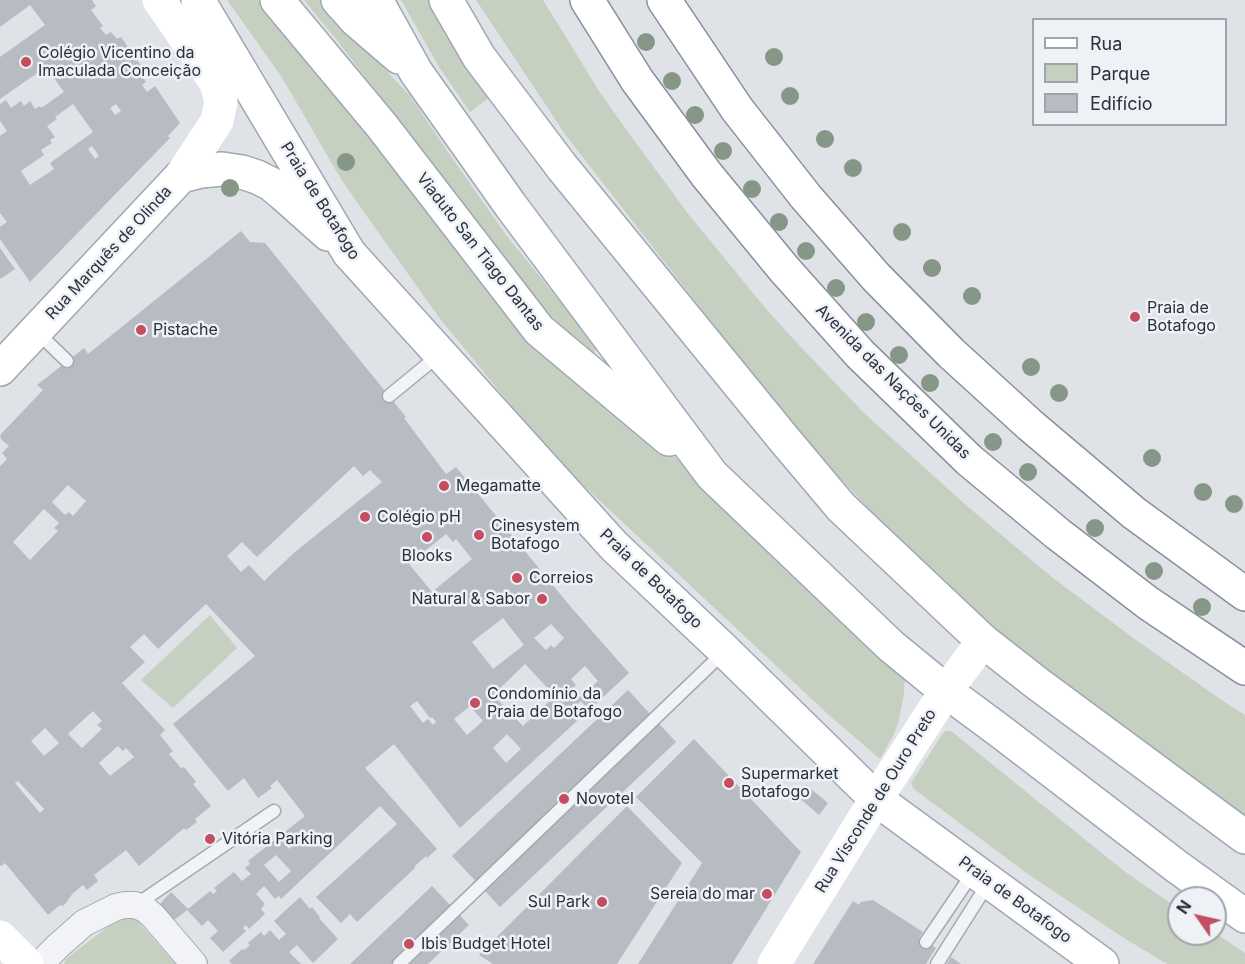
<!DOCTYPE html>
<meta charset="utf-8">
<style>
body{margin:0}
#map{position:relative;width:1245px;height:964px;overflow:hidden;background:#dfe2e7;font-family:Inter,sans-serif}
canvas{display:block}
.legend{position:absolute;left:1032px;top:18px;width:195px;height:108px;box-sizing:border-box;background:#eef1f5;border:2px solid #9fa4ab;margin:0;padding:8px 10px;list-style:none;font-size:18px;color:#29313d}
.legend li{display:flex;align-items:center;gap:12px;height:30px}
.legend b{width:30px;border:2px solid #9fa4ab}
.north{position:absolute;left:1167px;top:886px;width:60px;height:60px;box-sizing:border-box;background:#eef1f5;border:2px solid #9fa4ab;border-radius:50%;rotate:304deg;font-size:16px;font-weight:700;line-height:24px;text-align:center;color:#29313d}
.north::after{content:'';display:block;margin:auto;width:21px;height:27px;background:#c34d61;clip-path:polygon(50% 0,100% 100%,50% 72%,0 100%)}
</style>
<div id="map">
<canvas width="1245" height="964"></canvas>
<ul class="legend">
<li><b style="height:8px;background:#fff"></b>Rua</li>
<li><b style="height:16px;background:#c5d0c1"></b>Parque</li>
<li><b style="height:16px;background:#b7bcc3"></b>Edifício</li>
</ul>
<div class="north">N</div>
</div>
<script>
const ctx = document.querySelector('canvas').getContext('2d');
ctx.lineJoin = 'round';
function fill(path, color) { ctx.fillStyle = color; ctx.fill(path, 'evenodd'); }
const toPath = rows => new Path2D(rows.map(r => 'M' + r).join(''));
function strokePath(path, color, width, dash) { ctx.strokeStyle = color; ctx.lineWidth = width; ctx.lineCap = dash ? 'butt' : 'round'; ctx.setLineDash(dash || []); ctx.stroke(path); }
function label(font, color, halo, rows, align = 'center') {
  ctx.font = font + ' Inter,sans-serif'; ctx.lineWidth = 5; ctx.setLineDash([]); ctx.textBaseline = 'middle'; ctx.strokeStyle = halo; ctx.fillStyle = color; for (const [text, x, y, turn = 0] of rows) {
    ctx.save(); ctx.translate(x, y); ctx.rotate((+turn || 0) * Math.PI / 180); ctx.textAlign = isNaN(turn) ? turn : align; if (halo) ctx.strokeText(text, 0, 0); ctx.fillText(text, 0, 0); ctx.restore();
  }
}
fill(toPath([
 [227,0,263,0,313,60,484,288,504,313,525,334,652,434,687,469,720,506,746,531,901,667,905,679,904,693,899,720,894,734,880,759,831,717,554,458,441,320,366,215,341,179,281,76],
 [304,0,321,0,410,96,448,152,506,235,580,326,596,348,594,354,590,355,575,343,522,283,336,39],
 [401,0,429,0,450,35,490,97,470,112,439,67],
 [476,0,543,0,601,94,628,132,689,215,767,310,798,344,865,414,967,506,1053,578,1136,640,1226,703,1245,715,1245,821,1157,757,1007,638,950,591,865,505,823,459,730,346,567,137],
 [210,615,237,648,173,708,141,680],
 [946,731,951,731,1124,871,1179,909,1179,934,1215,933,1245,953,1245,964,1167,964,1124,938,1025,872,914,789,911,783,913,780,943,733],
 [128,917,136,919,175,964,64,964,66,959,84,945,114,922,122,918]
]), '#c5d0c1');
fill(toPath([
 [0,0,92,0,96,6,91,10,103,26,100,28,106,35,111,32,117,39,121,37,144,70,140,73,146,82,142,85,147,92,155,86,180,123,168,136,170,138,30,282,0,239,0,227,7,222,0,213,0,136,7,131,0,121,0,104,6,100,11,108,21,101,24,106,30,101,35,109,40,106,41,108,64,92,46,67,0,99,0,57,45,25,30,5,0,27],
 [74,47,80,55,73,59,68,51],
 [73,104,93,132,50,163,54,169,30,185,21,171,44,155,41,150,52,143,50,140,55,137,47,126,57,119,55,117],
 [116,104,121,111,115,115,110,108],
 [92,146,99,156,95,159,88,149],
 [241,231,250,242,265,243,406,417,404,418,446,474,456,467,570,606,629,673,589,710,581,701,569,711,577,721,460,828,394,744,365,768,437,849,427,858,426,856,414,867,415,868,357,922,350,914,341,923,316,897,397,824,380,806,281,899,279,896,275,899,264,886,256,894,265,904,261,909,265,914,249,929,246,925,243,928,246,931,223,952,210,938,218,931,208,920,202,926,187,910,173,921,158,906,171,892,188,909,210,891,213,894,217,891,214,888,234,872,242,881,251,874,245,868,250,864,248,861,305,816,277,780,270,786,272,788,258,798,244,778,228,791,173,724,255,656,206,604,158,649,144,634,130,647,145,662,122,683,165,730,160,735,173,751,169,754,181,768,184,767,196,782,193,784,211,806,195,819,197,822,186,830,184,828,139,866,126,850,94,875,98,881,87,890,83,885,73,893,66,903,63,906,60,905,48,915,5,863,1,866,0,865,0,466,7,459,2,453,9,446,1,439,0,436,1,434,43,390,37,385,84,348,88,354],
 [354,466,363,476,370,470,382,482,295,552,264,581,249,565,241,572,227,556,242,542,257,557],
 [68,485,86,501,73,516,69,512,65,515,52,502],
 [44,509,59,523,54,528,58,531,30,560,13,542],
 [446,534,453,542,456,539,472,559,432,592,409,564],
 [503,618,524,645,493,669,472,642],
 [551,624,564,638,554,648,551,645,546,650,534,638],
 [525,664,555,696,523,726,493,695],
 [585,666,598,681,579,698,572,689,576,685,571,679],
 [417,701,430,718,432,717,436,722,433,725,428,719,423,723,410,706],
 [470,706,483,721,467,735,454,719],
 [93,711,102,721,97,725,102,729,82,748,68,734],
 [45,728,59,743,44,756,31,741],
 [507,734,521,749,506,763,493,748],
 [118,746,123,751,126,748,134,757,110,776,99,763],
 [18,781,44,809,40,813,15,783],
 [289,836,296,842,289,849,283,842],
 [276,855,291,871,279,882,264,865],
 [0,248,15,269,0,279],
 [628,690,676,742,500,907,452,856],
 [694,739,801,852,732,964,638,964,702,863,636,797],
 [806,785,828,803,819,815,797,796],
 [627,806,682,863,617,964,493,964,479,955],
 [432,886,469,925,428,964,350,964],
 [300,897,310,909,312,907,320,917,319,918,338,939,313,963,297,945,289,952,301,964,232,964,229,961,242,949,244,950,250,945,248,943,261,932,264,936,270,930,279,940,286,934,274,921],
 [873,900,923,932,919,938,936,948,926,964,813,964,853,901,859,905,861,902],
 [951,957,961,964,947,964]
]), '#b7bcc3');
const lane = toPath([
 [36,331,67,361],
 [389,396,439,355],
 [136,905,274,811],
 [926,942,974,871],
 [399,964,725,651],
 [937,964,989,882]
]);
const street = toPath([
 [40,964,58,946,84,923,116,907,125,905,135,905,145,909,153,916,194,964]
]);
const primary = toPath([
 [198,0,349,253,614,546,725,651,876,799,1102,964],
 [277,0,382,126,539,330,669,439],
 [338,0,356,20,399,57],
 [376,0,416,72,511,206,712,475,891,646,946,691,1000,731,1176,866,1245,916],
 [446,0,479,57,562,167,783,438,841,507,983,641,1038,684,1245,837],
 [0,369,181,176,201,171,222,169,242,172,257,177,271,184,283,194,328,234]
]);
const highway = toPath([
 [587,0,637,80,706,174,784,269,860,354,969,460,1058,534,1148,603,1245,668],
 [664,0,737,109,806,197,876,277,951,353,1030,425,1134,513,1245,594]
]);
strokePath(lane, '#a5a9b1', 15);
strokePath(street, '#a5a9b1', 28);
strokePath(primary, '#9fa7b2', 36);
strokePath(highway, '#88909d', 36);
strokePath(lane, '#f1f3f6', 12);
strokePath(street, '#f1f3f6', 26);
strokePath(toPath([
 [159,0,216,83,221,102,217,121,181,176],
 [0,937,27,964],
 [774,964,876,799,946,691,983,641]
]), '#fff', 33);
strokePath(primary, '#fff', 33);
strokePath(highway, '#fff', 33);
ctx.fillStyle = '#869687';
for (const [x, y] of [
 [646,42],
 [774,57],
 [672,81],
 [790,96],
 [695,115],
 [825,139],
 [723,151],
 [346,162],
 [853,168],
 [230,188],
 [752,189],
 [779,222],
 [902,232],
 [806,251],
 [932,268],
 [836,288],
 [972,296],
 [866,322],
 [899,355],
 [1031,367],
 [930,383],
 [1059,393],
 [993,442],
 [1152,458],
 [1028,472],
 [1203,492],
 [1234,504],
 [1095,528],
 [1154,571],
 [1202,607]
]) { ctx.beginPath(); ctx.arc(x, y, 9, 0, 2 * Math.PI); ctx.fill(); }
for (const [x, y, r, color] of [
 [26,62,6,"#c34d61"],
 [1135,317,6,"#c34d61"],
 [141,330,6,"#c34d61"],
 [444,486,6,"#c34d61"],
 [365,517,6,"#c34d61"],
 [479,535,6,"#c34d61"],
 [427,537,6,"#c34d61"],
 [517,578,6,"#c34d61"],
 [542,599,6,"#c34d61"],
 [475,703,6,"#c34d61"],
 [729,783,6,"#c34d61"],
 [564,799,6,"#c34d61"],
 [210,839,6,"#c34d61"],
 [767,894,6,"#c34d61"],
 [602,902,6,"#c34d61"],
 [409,944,6,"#c34d61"]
]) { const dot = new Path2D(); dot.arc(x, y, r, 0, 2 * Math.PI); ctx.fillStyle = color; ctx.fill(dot); strokePath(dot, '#eef1f5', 2); }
label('16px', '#29313d', '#eef1f5', [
 ["Colégio Vicentino da",38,53],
 ["Imaculada Conceição",38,71],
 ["Praia de",1147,308],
 ["Botafogo",1147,326],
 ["Pistache",153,330],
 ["Megamatte",456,486],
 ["Colégio pH",377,517],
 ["Cinesystem",491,526],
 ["Botafogo",491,544],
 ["Blooks",427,556,"center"],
 ["Correios",529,578],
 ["Natural & Sabor",530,599,"right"],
 ["Condomínio da",487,694],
 ["Praia de Botafogo",487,712],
 ["Supermarket",741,774],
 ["Botafogo",741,792],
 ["Novotel",576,799],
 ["Vitória Parking",222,839],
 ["Sereia do mar",755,894,"right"],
 ["Sul Park",590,902,"right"],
 ["Ibis Budget Hotel",421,944]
], 'left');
label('16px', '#29313d', '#eef1f5', [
 ["Praia de Botafogo",320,201,58],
 ["Viaduto San Tiago Dantas",480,252,52],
 ["Rua Marquês de Olinda",109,253,-47],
 ["Avenida das Nações Unidas",893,382,45],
 ["Praia de Botafogo",651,579,44],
 ["Rua Visconde de Ouro Preto",876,801,-58],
 ["Praia de Botafogo",1015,900,36]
]);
</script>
